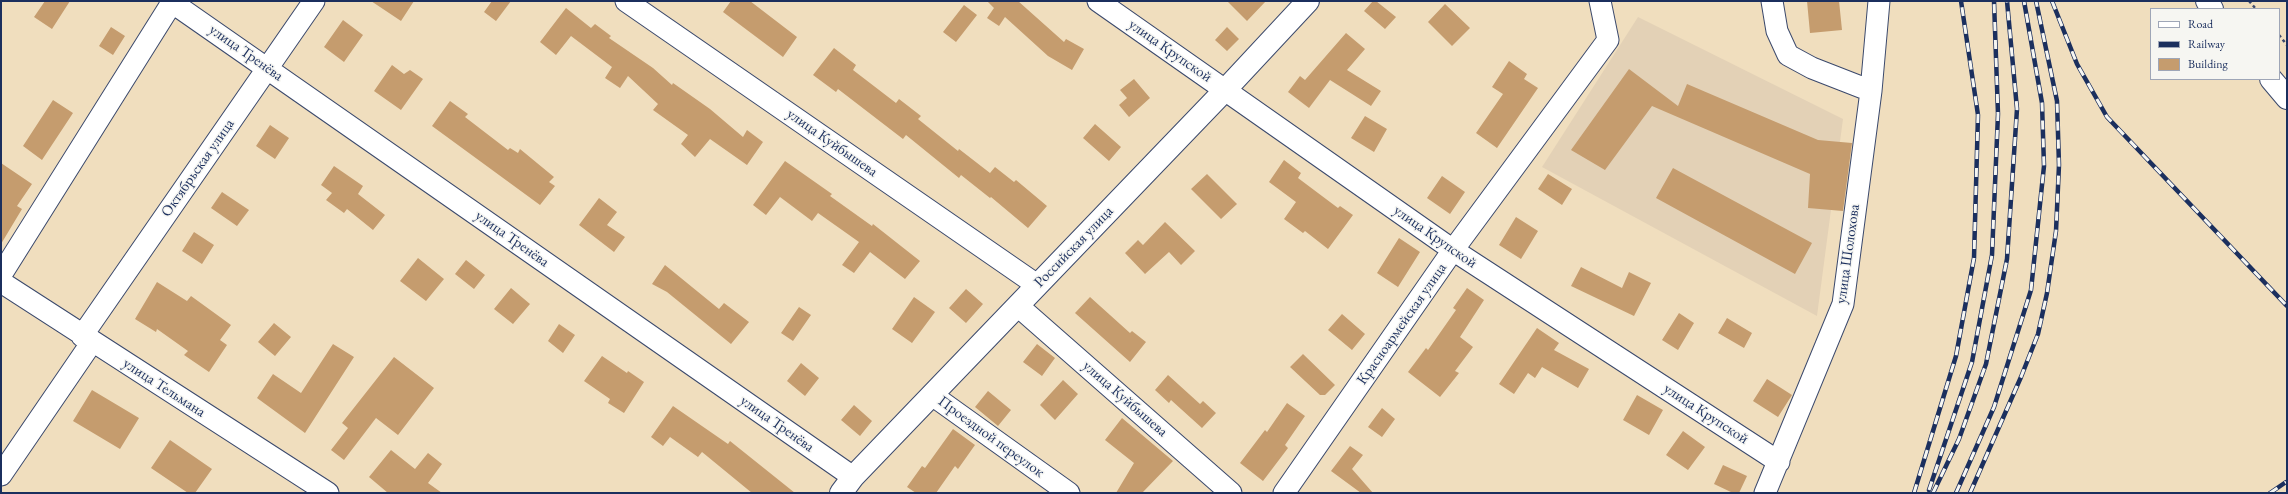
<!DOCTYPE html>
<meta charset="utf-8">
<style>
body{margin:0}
#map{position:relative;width:2288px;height:494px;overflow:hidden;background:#f0debe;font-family:"EB Garamond",serif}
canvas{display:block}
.frame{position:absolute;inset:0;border:2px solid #1b2f5e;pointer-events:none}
.legend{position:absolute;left:2150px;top:8px;width:130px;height:72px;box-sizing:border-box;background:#f6f6f2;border:1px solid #9ea6b7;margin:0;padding:5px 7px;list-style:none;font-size:12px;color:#1b2f5e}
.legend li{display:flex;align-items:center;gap:8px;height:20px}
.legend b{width:20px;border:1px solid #9ea6b7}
</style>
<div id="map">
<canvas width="2288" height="494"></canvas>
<div class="frame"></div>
<ul class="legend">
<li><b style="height:5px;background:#fff"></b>Road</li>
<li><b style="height:5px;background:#1b2f5e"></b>Railway</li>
<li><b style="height:11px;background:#c59c6e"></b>Building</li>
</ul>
</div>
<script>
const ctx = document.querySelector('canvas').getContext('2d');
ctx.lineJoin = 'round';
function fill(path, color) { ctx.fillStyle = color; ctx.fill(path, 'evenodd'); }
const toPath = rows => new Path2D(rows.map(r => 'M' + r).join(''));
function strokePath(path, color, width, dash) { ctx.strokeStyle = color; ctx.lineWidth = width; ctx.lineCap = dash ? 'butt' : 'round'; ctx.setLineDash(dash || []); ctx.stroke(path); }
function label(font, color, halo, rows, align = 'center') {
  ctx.font = font + ' "EB Garamond",serif'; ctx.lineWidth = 3; ctx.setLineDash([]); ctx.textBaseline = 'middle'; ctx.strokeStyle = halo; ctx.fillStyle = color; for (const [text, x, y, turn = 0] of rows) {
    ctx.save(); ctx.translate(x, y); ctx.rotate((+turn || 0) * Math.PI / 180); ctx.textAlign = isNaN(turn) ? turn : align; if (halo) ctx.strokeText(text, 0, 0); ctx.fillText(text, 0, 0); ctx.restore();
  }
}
fill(toPath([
 [1638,17,1843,119,1817,316,1542,167]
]), '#e3d1b6');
fill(toPath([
 [45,1,70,1,52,29,34,17],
 [371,1,414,1,401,21],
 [492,1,511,1,496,21,484,12],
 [731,1,750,1,797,37,783,57,723,12],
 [987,1,1018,1,1064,42,1066,39,1084,49,1072,70,1048,56,1005,17,999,26,987,18,994,8],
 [1227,1,1266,1,1247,21],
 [1373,1,1376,1,1396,17,1385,29,1364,11],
 [1807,1,1839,1,1842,30,1810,33],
 [1445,4,1470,28,1452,46,1428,22],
 [964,5,977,15,956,42,943,32],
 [566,8,591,28,595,24,611,36,609,38,653,68,672,85,673,83,710,109,743,137,747,130,763,142,747,165,710,139,695,157,681,144,688,135,653,110,658,104,628,76,620,88,605,78,612,67,571,36,556,55,540,42],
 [343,20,363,35,344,62,324,47],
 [111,27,125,36,113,55,99,46],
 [1227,27,1239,39,1227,51,1215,40],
 [1346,33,1365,49,1347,70,1381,91,1371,106,1330,80,1309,108,1288,92,1300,76,1305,80],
 [834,48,856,65,853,70,896,103,899,99,921,116,918,119,958,151,959,149,990,173,995,167,1014,182,1016,180,1047,206,1028,228,991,197,990,198,961,175,959,178,906,135,903,139,838,89,836,92,813,75],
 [1509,61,1527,74,1524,79,1538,88,1497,148,1476,133,1503,94,1492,87],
 [392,65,404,74,410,70,423,79,401,110,374,91],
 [1629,69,1678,106,1687,84,1818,140,1852,143,1843,211,1808,208,1810,174,1652,106,1605,170,1571,150],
 [1134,79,1150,98,1129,117,1119,105,1127,98,1120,90],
 [53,100,73,113,42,160,23,146],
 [450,101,468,114,465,117,508,150,510,148,518,153,520,149,554,177,549,182,555,186,540,205,432,126],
 [1365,116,1387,129,1374,152,1351,138],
 [1095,124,1121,147,1109,161,1083,138],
 [270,125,289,138,275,159,256,146],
 [1284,160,1301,173,1298,178,1338,208,1340,206,1353,215,1328,249,1305,231,1303,233,1284,219,1296,202,1269,182],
 [785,161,832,194,830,196,872,226,873,224,920,261,905,279,870,252,854,273,842,265,859,242,818,213,812,221,780,197,766,215,753,205],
 [1,163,32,184,17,206,22,209,1,244],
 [334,166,363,186,358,194,385,215,373,230,347,209,344,213,326,200,332,193,321,185],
 [1673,168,1812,243,1795,274,1656,198],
 [1207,174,1237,204,1221,219,1191,189],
 [1548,174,1572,189,1562,205,1538,189],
 [1442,176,1465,192,1450,214,1427,198],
 [222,192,249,210,237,226,211,208],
 [599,198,617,212,607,225,625,237,614,252,579,225],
 [1516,217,1538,231,1521,259,1499,245],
 [1165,222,1195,251,1181,265,1169,252,1145,274,1125,253,1138,240,1143,245],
 [194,232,214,245,202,264,182,251],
 [1399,238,1420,252,1398,287,1377,273],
 [418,258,444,279,426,301,400,281],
 [466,260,485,275,474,289,455,274],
 [665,265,719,309,724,303,749,322,731,344,667,292,652,284],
 [1581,267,1622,288,1629,272,1651,283,1634,316,1571,286],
 [157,282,187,301,191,296,231,325,220,340,227,345,209,372,184,355,188,351,157,329,156,332,135,319],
 [511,288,530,304,513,324,494,309],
 [1467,288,1484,300,1460,337,1473,347,1455,371,1459,373,1440,397,1408,372,1426,348,1428,350,1456,310,1453,308],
 [966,289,983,304,966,323,949,308],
 [914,297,935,312,912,343,892,329],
 [1090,297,1130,333,1132,331,1146,342,1130,362,1075,313],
 [799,307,811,315,793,341,781,333],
 [1679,313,1694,323,1678,350,1662,340],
 [1342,314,1365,334,1352,350,1328,330],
 [1727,318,1752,333,1744,348,1718,333],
 [274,323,291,337,275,356,258,342],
 [559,324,575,335,563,353,548,341],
 [1537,328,1559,343,1554,350,1589,369,1578,388,1542,367,1535,378,1528,373,1514,394,1499,384],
 [333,344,354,357,305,433,257,398,273,374,301,393],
 [1037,344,1055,358,1042,376,1023,362],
 [1303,354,1335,385,1325,395,1320,395,1290,367],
 [602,356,627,373,628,371,644,382,624,413,608,403,610,399,584,381],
 [394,357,434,388,398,435,376,418,344,460,331,450,348,428,342,423],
 [801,363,819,378,805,396,787,381],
 [1168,375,1200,404,1203,401,1216,413,1202,428,1171,400,1169,403,1155,390],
 [1767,379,1792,395,1778,417,1753,401],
 [1063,380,1078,394,1055,420,1040,405],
 [92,390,139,418,120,449,73,421],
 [988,391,1011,410,998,426,975,407],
 [1637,395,1663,410,1649,435,1623,420],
 [1287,403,1305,416,1285,445,1288,448,1263,481,1240,463,1265,430,1267,432],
 [854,405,872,421,860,436,841,420],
 [673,406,728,444,730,441,795,493,752,493,702,452,698,457,670,437,663,446,651,437],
 [1382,408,1395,419,1382,437,1368,427],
 [1122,418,1173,461,1142,493,1116,493,1134,463,1105,440],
 [953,429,975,445,958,469,955,466,936,493,916,493,907,487,922,466,925,468],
 [1683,431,1705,447,1688,470,1666,455],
 [170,440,212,469,195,493,188,493,151,468],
 [1350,446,1363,455,1352,469,1373,493,1361,493,1331,471],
 [391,450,415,469,428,453,442,464,428,483,442,493,388,493,369,477],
 [1723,465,1747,476,1739,493,1733,493,1714,484]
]), '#c59c6e');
const minor = toPath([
 [170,1,853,477],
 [626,1,1037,285],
 [1098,1,1453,250,1779,462],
 [1772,1,1777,31,1788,55,1812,68,1871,91],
 [1,275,173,1],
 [1,282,328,493],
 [1018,306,1231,493],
 [82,336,314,1],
 [932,395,1069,493],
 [1,475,92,342],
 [1284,493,1453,250,1608,40,1600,1],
 [1765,493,1843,304,1871,91,1879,1]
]);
const major = toPath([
 [2207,1,2212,9],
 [2271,79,2287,98],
 [841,493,853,477,1226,89,1308,1]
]);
strokePath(minor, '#3b496c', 23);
strokePath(major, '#3b496c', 24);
strokePath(toPath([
 [2249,1,2256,9],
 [2279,35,2287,45]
]), '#3b496c', 2.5, [3, 3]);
strokePath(minor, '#fff', 21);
strokePath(major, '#fff', 22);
const rail = toPath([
 [2052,1,2077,64,2107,117,2287,306],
 [1929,490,1972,362,1992,255,1998,114,1994,1],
 [1914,493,1956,356,1974,258,1978,115,1961,1],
 [1933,493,1959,439,1986,364,2007,259,2017,109,2007,1],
 [1956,493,1994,407,2031,290,2044,166,2042,103,2024,1],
 [1970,493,2021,377,2038,334,2047,293,2056,231,2059,165,2057,101,2036,1],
 [2270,493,2286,482]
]);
strokePath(rail, '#1b2f5e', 4.5);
strokePath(rail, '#f6f6f2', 3, [9]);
label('15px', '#1b2f5e', '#f6f6f2', [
 ["улица Крупской",1170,51,35],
 ["улица Тренёва",246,53,35],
 ["улица Куйбышева",832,143,35],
 ["Октябрьская улица",198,168,-55],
 ["улица Крупской",1435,237,35],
 ["улица Тренёва",512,239,35],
 ["Российская улица",1074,247,-46],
 ["улица Шолохова",1848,254,-82],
 ["Красноармейская улица",1402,324,-55],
 ["улица Тельмана",164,388,33],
 ["улица Куйбышева",1125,399,41],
 ["улица Крупской",1706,414,33],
 ["улица Тренёва",777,424,35],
 ["Проездной переулок",991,437,36]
]);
</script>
